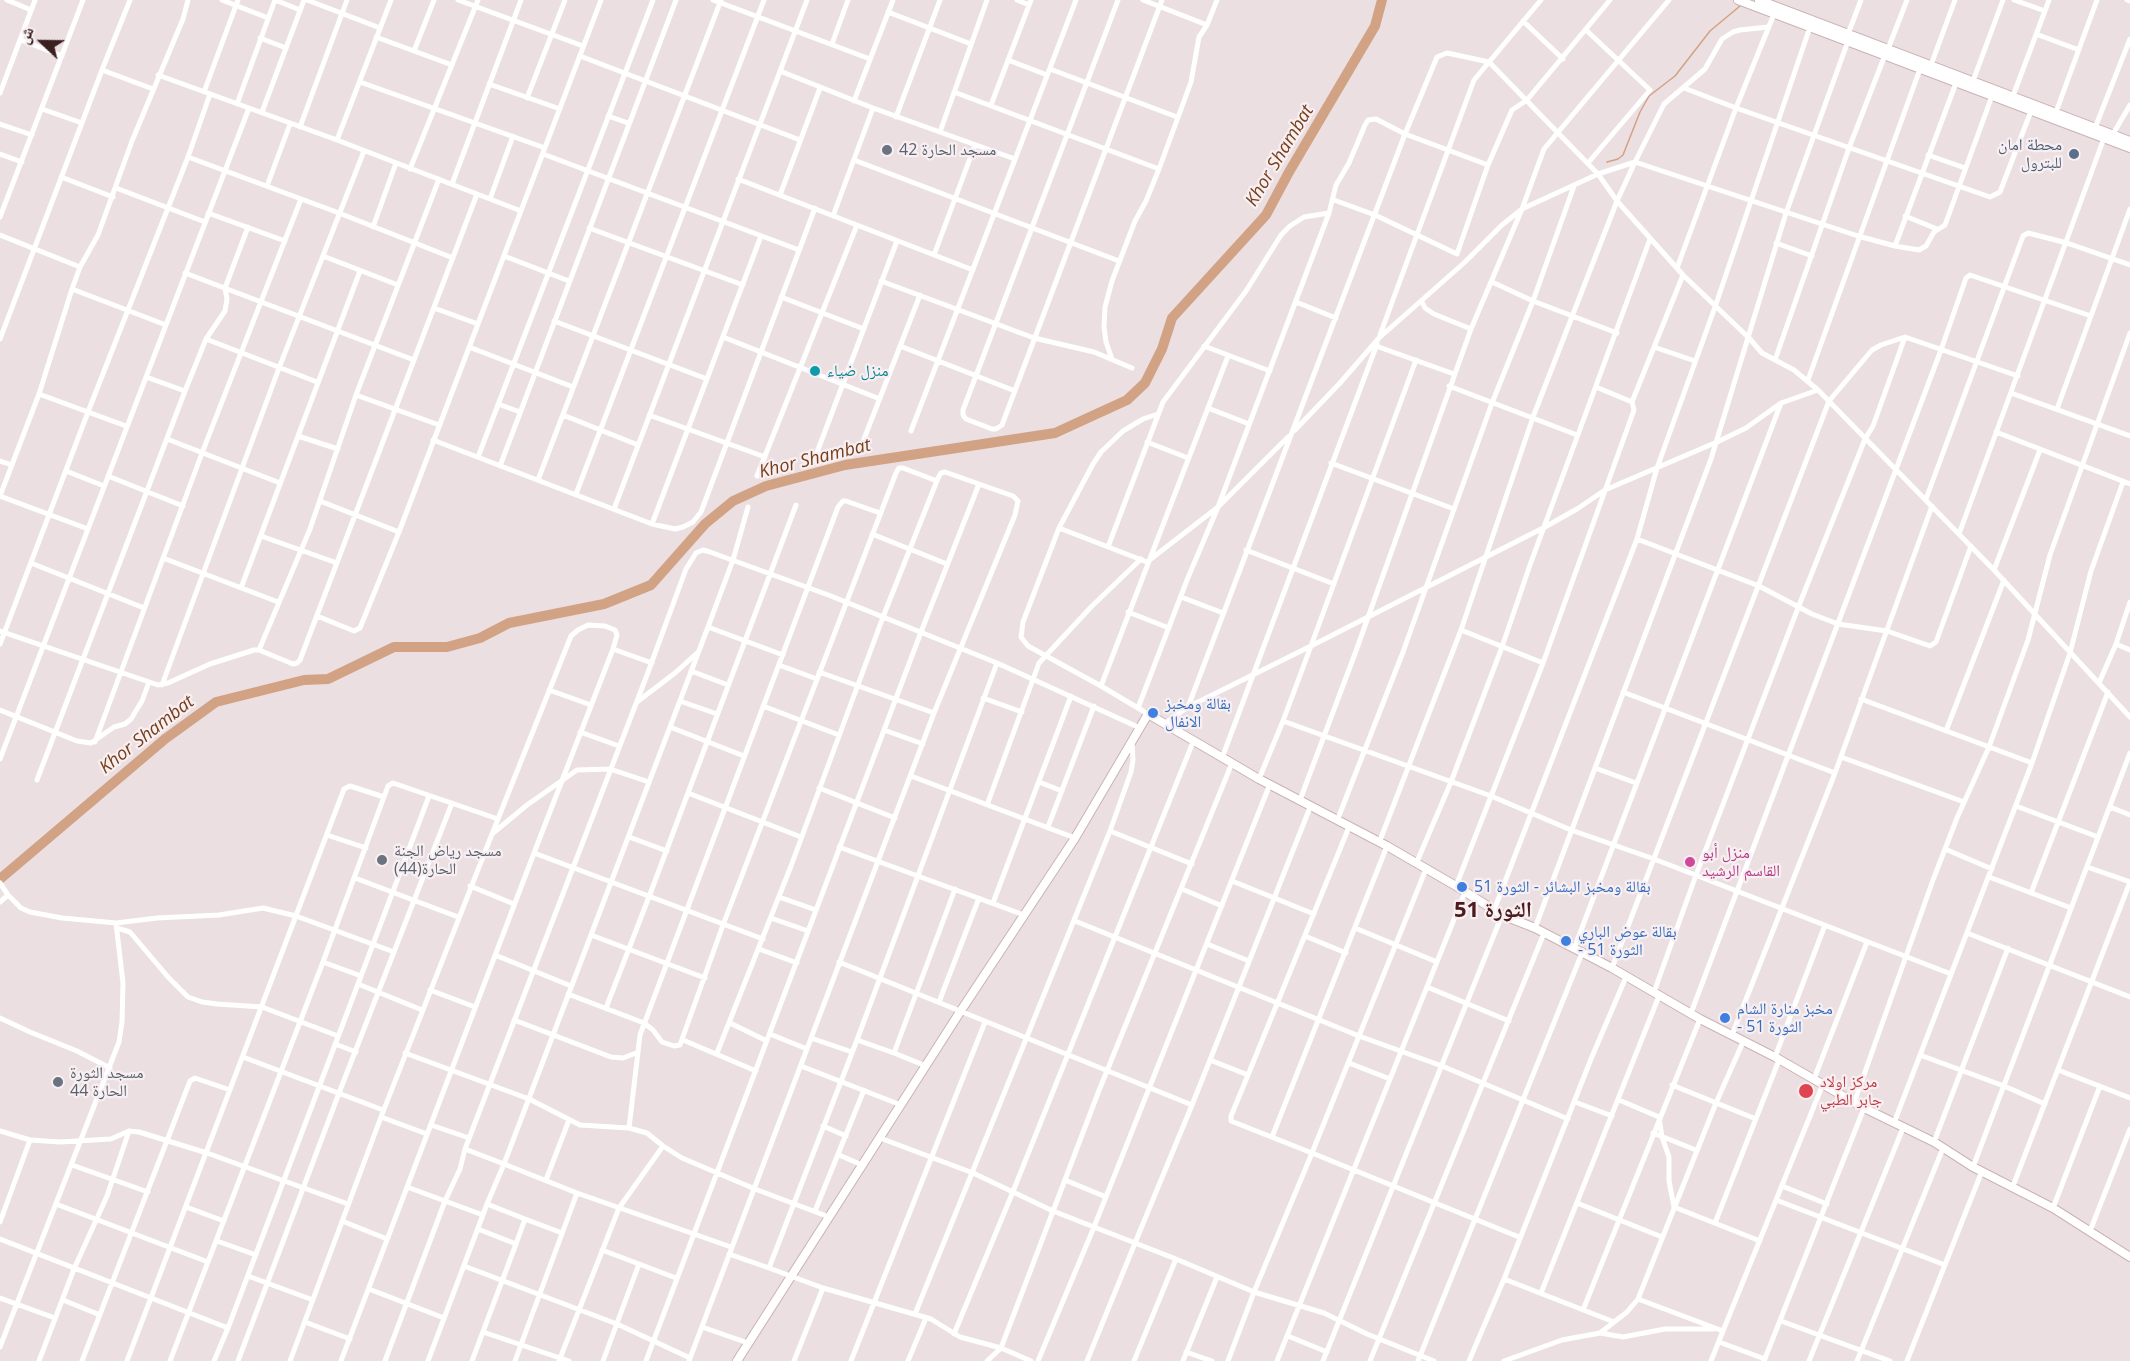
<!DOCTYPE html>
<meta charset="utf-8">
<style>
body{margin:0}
#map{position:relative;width:2130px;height:1361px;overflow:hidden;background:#ebdfe1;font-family:"Open Sans","Noto Naskh Arabic",sans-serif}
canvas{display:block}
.north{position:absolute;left:12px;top:12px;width:60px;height:60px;-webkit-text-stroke:4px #f7eff1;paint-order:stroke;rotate:292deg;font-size:16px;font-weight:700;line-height:24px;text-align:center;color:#3b2021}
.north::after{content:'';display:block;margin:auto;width:21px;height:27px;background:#3b2021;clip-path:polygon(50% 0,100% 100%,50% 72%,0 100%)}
</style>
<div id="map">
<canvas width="2130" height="1361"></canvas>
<div class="north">ش</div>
</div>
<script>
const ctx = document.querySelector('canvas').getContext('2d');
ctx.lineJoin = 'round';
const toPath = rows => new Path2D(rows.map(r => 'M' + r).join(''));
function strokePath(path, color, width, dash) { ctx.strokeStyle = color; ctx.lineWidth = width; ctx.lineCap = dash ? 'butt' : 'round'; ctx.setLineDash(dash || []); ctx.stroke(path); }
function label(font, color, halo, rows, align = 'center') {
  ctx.font = font + ' "Open Sans","Noto Naskh Arabic",sans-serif'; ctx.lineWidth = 4.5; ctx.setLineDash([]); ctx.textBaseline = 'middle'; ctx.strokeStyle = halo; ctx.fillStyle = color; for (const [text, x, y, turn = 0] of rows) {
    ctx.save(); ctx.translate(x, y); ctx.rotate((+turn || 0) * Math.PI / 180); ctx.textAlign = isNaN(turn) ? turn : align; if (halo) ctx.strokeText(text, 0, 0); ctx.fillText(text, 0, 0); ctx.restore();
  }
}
strokePath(toPath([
 [1607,162,1618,159,1623,155,1640,112,1649,96,1675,76,1710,31,1740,6]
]), '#d2a285', 1.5);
strokePath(toPath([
 [0,879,165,739,216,702,304,680,328,679,394,647,447,647,480,638,509,623,604,604,651,585,705,524,733,501,766,486,845,465,1055,433,1127,400,1145,383,1162,349,1172,318,1266,215,1289,172,1375,26,1382,0]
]), '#d2a285', 10);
const secondary = toPath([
 [1738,0,2130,148],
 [1759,0,2130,141],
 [737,1361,960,1012,1075,838,1148,714,1259,779,1387,846,1456,886,1502,915,1535,928,1612,968,1700,1019,1775,1057,1864,1108,1934,1142,1973,1167,2053,1208,2130,1257]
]);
strokePath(secondary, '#cbb2b5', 10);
strokePath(toPath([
 [7,0,31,10],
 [222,0,268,18],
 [275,0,300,10],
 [307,0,380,28],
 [458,0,583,46],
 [713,0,870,59],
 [1017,0,1029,5],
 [1118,0,963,410,963,415,966,419,992,429,996,429,1002,425,1162,0],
 [1143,0,1207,25],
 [2014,0,2045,11],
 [2127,0,2130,1],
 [888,12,971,44],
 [1523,21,1563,59],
 [1586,30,1650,90,1588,163],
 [1848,34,1861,0],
 [2036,34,2079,50],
 [376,37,452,65],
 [260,38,286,48],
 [21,40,62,56],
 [832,44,848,0],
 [1888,49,1907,0],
 [414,51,434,0],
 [580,56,800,140],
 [1008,60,1047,75],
 [1931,65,1955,0],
 [1050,69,1177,117],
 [102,70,153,89],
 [780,71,873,108,1015,159],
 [158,75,337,140,521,211],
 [1973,81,2003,0],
 [360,82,545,148],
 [489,84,560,109],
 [1684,88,1736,108,1990,197,2000,192,2031,111],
 [204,92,238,0],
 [954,92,1159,169],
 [0,93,35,0],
 [2013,96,2049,0],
 [527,98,565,0],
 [854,101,893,0],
 [237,104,275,0],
 [991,105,1031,0],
 [42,109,82,123],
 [262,112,304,0],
 [2056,112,2097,0],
 [608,116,628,123],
 [896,117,940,0],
 [0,124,32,135],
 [300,127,347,0],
 [2095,128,2130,39],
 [940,132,987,0],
 [2113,134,2130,105],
 [337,140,391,0],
 [0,154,22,162],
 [543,154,799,250],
 [1928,155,1965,168],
 [188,157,339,213,453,258],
 [854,160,1119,261],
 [410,169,478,0],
 [61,177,113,197],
 [738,179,973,270],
 [452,184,521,0],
 [267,186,290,124],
 [116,188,205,222],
 [780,195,820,88],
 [490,199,513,136],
 [1334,200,1375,215,1457,254,1488,165,1512,110,1527,100,1610,0],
 [208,213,285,241],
 [833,216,873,108],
 [1905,216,1937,229],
 [0,217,83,0],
 [373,227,396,163],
 [589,228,743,285],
 [0,235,80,267],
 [1776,243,1812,256],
 [1895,246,1956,83],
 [934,255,975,145],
 [323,256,398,285],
 [504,256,569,281],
 [1677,268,1736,108,1774,14],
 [185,273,414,360],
 [881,281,1034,338,1094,352,1132,368],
 [1492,282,1533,301,1617,333],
 [72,289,166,325],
 [781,297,864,329],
 [1296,302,1336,318],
 [1422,302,1425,308,1434,314,1471,329],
 [434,308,478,324],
 [554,321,707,379],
 [1380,335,1474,80,1541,0],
 [723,337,880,399],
 [0,339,102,70,130,0],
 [206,339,317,382],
 [900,346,1015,391],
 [1204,346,1270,371],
 [1376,346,1454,374],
 [469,347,573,387],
 [1654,347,1695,361],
 [1112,359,1106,342,1104,327,1105,307,1112,281,1135,221,1146,201,1159,169,1191,82,1199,37,1207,25,1217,0],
 [1775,360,1849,148,1885,55],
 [146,377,185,391],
 [1808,380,1920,69],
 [1449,386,1577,435],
 [2011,393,2130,436],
 [39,394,126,426],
 [356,395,439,425],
 [1632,402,1683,275],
 [498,404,520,412],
 [1208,408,1249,424],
 [2057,409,2130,209],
 [563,415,638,445],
 [649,415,765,457],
 [1295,430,1340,383,1379,338,1465,262,1502,225,1522,209,1598,174,1635,162,1664,104,1705,69,1722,39,1733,32,1740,30,1768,27],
 [911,431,1076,0],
 [1996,432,2130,484],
 [298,436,338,449],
 [167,439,280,483],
 [864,439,920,295],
 [433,440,652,524,761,236],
 [1147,442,1188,458],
 [816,455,897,241],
 [478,457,653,0],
 [0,461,12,465],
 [1331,463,1454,509],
 [500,466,676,0],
 [66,471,104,486],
 [108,476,183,506],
 [757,476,857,225],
 [538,480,721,0],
 [576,494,764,0],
 [0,496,39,394,72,289,80,267,98,235,132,141,183,19,188,0],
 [0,496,88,529],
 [1926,499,2023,236,2028,233,2067,243,2130,265],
 [320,501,399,532],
 [614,509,807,0],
 [652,524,675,529,683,527,693,522,701,512,815,208],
 [1059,528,1147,562,1218,507,1288,437],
 [872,534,947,564],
 [1959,534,2104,138],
 [261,536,337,563],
 [1637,539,1759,586,1812,614,1838,624,1887,631,1930,646,1936,642,1971,546],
 [1108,547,1163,402,1246,291,1281,235,1290,226,1304,217,1329,213],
 [1246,550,1334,584],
 [163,558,278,602],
 [31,563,144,608],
 [1994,570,2040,450],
 [241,588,360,271],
 [1181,597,1223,613],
 [1128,612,1169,628],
 [317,616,354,631,360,628,399,532,601,0],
 [708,627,783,655],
 [1461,630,1543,663],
 [0,631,158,685,168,683,210,664,254,650,259,650,293,664,297,663,300,660,477,194],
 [0,644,88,412,188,157,210,94],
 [2116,644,2130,650],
 [613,649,652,663],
 [259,650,310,529,356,395,439,179],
 [779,665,817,679],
 [691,671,728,685],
 [819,672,934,713],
 [2099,683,2116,644,2130,602],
 [162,685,279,368,364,151],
 [1101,686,1228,356],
 [549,690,591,705],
 [1623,692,1835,773],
 [983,698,1022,712],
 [1861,699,2032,763],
 [680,701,717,714],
 [637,702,675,673,697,653],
 [763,706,839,735],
 [1188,707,1405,134,1437,57,1447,53,1489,62,1598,174,1617,201,1683,275,1749,338,1762,353,1794,370,1818,390,1994,570,2130,717],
 [1138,708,1187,580,1218,507,1329,213,1336,185,1349,163,1365,125,1368,120,1376,119,1405,134,1488,165],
 [0,710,77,741,91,743,114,727,125,724,131,719,142,701,149,682],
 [1148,714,1101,686,1028,646,1021,637,1023,622,1059,528,1093,464,1101,452,1123,431,1143,419,1158,414],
 [1283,721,1491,796,1571,830,1654,859,1951,974],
 [1164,724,1188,707,1311,646,1416,360],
 [670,727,744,756],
 [884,730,923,744],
 [1946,731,2004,580],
 [580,732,619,746],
 [95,742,202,453,301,199],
 [1841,757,1964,802],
 [1222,758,1377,344],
 [0,759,249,108],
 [1595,768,1636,783],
 [911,776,1075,838],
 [1259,779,1283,721,1311,646,1545,527,1577,509,1605,490,1717,442,1746,428,1781,403,1818,390],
 [37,780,185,391,206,339,225,311,227,299,225,288,248,227],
 [1039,782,1062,791],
 [819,788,895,818],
 [688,793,801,837],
 [1300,800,1356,651,1471,329,1522,209,1544,149,1669,0],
 [987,805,1039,663,1091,607,1141,559],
 [2016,806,2098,837],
 [2110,807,2130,815],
 [1337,821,1403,652,1492,403,1533,301,1574,186],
 [1048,827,1094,706],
 [1110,831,1192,864],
 [327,835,366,848],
 [629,837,667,851],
 [1379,843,1461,630,1533,417,1617,201,1635,162,1858,236,1895,246,1919,250,1926,246,1934,232,1945,225,1992,96],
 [839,847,1024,915],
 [1945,849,1992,869],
 [534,853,763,939],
 [1416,864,1451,782,1502,647,1530,565,1650,239],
 [2087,867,2130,882],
 [1426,869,1312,1153,1519,1237],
 [1989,877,2071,908],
 [355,878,458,917],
 [1232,881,1314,914],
 [0,883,8,895,21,908,30,912,62,918,116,923,157,918,219,915,263,908,296,916,394,952],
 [470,886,514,904],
 [1456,886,1543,663,1634,410,1632,402,1596,387],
 [1182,889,1222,906],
 [2031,893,2108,692],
 [779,897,816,910],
 [0,902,8,895],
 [993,903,1071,696],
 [1494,910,1637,539,1657,468,1715,307,1810,27],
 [771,918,808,931],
 [1075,921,1359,1036,1442,1066,1568,1119],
 [117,928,130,932,168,977,188,997,202,1002,217,1004,262,1007,338,1036],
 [1355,928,1437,962],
 [1535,928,1711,459,1786,213,1848,41],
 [1967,933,2130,997],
 [591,935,705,978],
 [1305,936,1346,953],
 [1207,944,1249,961],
 [759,949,797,963],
 [1574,949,1781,403],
 [495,955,571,986],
 [323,962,361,976],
 [839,962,1192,1105],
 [1612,968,1829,401,1872,350,1881,345,1905,337,2018,376],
 [358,984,422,1010],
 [1427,987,1509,1021],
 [430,990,475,1007],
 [1654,992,1696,875,1798,608,1865,439,1873,426,1905,337],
 [568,994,644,1023,653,1030,662,1042,674,1046,680,1045,723,925,896,473,899,468,903,468,937,481],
 [939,1002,979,898],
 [606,1008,652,889,796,505],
 [1691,1013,1941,350,1966,278,1970,275,2091,316],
 [0,1018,30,1032,77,1051,110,1068],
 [514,1020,611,1057,623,1058,636,1053],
 [730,1023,767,1041],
 [770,1034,807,1049],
 [1732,1035,1835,773,1932,506],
 [811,1038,852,1052],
 [683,1040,756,1071],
 [857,1040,894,1053],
 [335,1044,356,1052],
 [405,1053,529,1099,580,1125,629,1128,647,1133,663,1146,682,1158,755,1189,829,1217],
 [1920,1055,2004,1086,2045,1104],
 [243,1057,383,1110],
 [1775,1057,1825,925],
 [1210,1060,1311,805],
 [1349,1063,1390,1079],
 [801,1066,901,1105],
 [926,1066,894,1053,955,889],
 [2058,1070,2130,1098],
 [1248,1075,1349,827],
 [1814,1079,1867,942],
 [1672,1085,1756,1119],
 [1619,1100,1659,1117,1662,1137,1669,1157,1669,1181,1674,1207,1760,1241],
 [1575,1102,1612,1116],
 [1854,1103,1933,880,1957,818,1989,747,2028,640,2050,555,2130,333],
 [381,1117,427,1134],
 [1894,1123,2032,763,2070,653,2091,571,2123,482],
 [431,1125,469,1138],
 [823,1126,846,1136],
 [629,1128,640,1035,838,507,843,501,846,501,880,513],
 [0,1131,30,1140,60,1142,111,1139,129,1131,139,1132,207,1153,348,1204],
 [1653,1133,1696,1150],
 [1272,1137,1387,846],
 [880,1138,973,1173,1053,1211,1176,1259,1254,1292,1312,1153,1231,1121,1231,1116,1248,1075,1210,1060,1192,1105,1135,1243,1087,1361],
 [1934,1142,2008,948],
 [465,1149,647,675,686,569,696,553,703,550,710,552,831,596,997,663,1140,728],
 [839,1155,862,1165],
 [72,1165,148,1192],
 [1973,1167,2130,753],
 [546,1180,569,1120],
 [1065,1180,1106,1197],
 [1782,1186,1827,1204],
 [2013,1186,2130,882],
 [407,1187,483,1215],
 [1776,1200,1945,1265],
 [1577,1203,1662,1237],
 [56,1204,208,1262],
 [186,1207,224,1221],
 [2053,1208,2100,1086],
 [815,1211,864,1090],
 [525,1219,562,1233],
 [342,1221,387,1239],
 [0,1222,30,1140],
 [1715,1223,1779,1060],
 [2090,1231,2130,1129],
 [0,1239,228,1328],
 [217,1241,256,1255],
 [731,1247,577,1193,504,1164,708,627,733,560,748,507],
 [602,1250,676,1278],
 [729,1254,769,1268,857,1040,997,663],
 [464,1266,617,1324,690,1358],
 [769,1268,823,1288,931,1319,960,1337,1001,1348,1031,1361],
 [248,1276,313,1300],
 [1504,1279,1614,1322],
 [369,1289,444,1318],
 [1541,1293,1659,996],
 [0,1298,55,1318],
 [1638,1299,1723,1331,1711,1361],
 [63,1300,100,1315],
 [1583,1310,1700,1019],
 [915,1314,1110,831,1131,772,1133,760,1132,742],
 [1781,1321,1890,1361],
 [305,1322,350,1339],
 [702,1327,748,1343],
 [1723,1331,1823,1084],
 [483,1332,569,1361],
 [1600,1333,1623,1337,1665,1329,1714,1329],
 [954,1334,1012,1194,1193,742],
 [1288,1336,1327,1352],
 [1719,1342,1765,1359],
 [0,1347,119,1042,122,1022,123,983,116,923],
 [1186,1352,1212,1361],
 [39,1361,74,1269,107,1196,129,1131],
 [82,1361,190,1081,195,1078,230,1090],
 [127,1361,344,789,350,786,384,797],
 [170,1361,323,962,388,786,393,783,498,819],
 [214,1361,228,1328,429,796],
 [238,1361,339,1093,452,803],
 [290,1361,381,1117,492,834,527,805,577,770,610,769,649,782],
 [341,1361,534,853,613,649,617,635,615,630,605,626,588,625,578,630,571,636,492,834],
 [385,1361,445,1201,460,1169,465,1149,504,1164,487,1204,525,1219,516,1244,478,1229],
 [428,1361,487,1204],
 [472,1361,516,1244],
 [515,1361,577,1193],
 [559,1361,619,1208,663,1146],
 [603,1361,639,1264],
 [646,1361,921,632,979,484],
 [689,1361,934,713,1015,515,1018,501,1013,496,945,472,941,473,938,478,883,617,791,866,717,1053],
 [794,1361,823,1288],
 [851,1361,985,1022],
 [908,1361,926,1318],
 [987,1361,1001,1348,1098,1093,1232,763],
 [1038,1361,1094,1227,1270,784],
 [1134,1361,1176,1259],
 [1183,1361,1217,1277],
 [1228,1361,1254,1292,1324,1313,1367,1334,1434,1361],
 [1277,1361,1465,892],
 [1323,1361,1502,915],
 [1370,1361,1544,933],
 [1418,1361,1582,953],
 [1469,1361,1504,1279,1591,1059,1626,977],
 [1504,1361,1562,1340,1600,1333,1627,1312,1638,1299,1716,1103,1743,1042],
 [1764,1361,1864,1108],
 [1809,1361,1903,1128],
 [1857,1361,1943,1148],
 [1907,1361,1982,1171]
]), '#fff', 5);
strokePath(secondary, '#fff', 8);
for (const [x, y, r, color] of [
 [887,150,6,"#6b7280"],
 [2074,154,6,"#5c6f8a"],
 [815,371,6,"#0f9aa8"],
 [1153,713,6,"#3f7fe0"],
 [382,860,6,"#6b7280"],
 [1690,862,6,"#d1479c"],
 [1462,887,6,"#3f7fe0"],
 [1566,941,6,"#3f7fe0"],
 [1725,1018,6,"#3f7fe0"],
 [58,1082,6,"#6b7280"],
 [1806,1091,8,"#e0444e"]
]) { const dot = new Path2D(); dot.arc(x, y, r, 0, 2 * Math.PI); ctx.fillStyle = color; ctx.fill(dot); strokePath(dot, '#f7eff1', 2); }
label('16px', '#4e5e75', '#f7eff1', [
 ["محطة امان",2062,145],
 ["للبترول",2062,163]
], 'right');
label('16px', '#5b616d', '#f7eff1', [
 ["مسجد الحارة 42",899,150],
 ["مسجد رياض الجنة",394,851],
 ["الحارة(44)",394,869],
 ["مسجد الثورة",70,1073],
 ["الحارة 44",70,1091]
], 'left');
label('16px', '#0d838f', '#f7eff1', [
 ["منزل ضياء",827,371]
], 'left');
label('16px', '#366cbe', '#f7eff1', [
 ["بقالة ومخبز",1165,704],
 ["الانفال",1165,722],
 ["بقالة ومخبز البشائر - الثورة 51",1474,887],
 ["بقالة عوض الباري",1578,932],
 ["- الثورة 51",1578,950],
 ["مخبز منارة الشام",1737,1009],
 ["- الثورة 51",1737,1027]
], 'left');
label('16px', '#b23c85', '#f7eff1', [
 ["منزل أبو",1702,853],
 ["القاسم الرشيد",1702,871]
], 'left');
label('16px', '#be3a42', '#f7eff1', [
 ["مركز اولاد",1820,1082],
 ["جابر الطبي",1820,1100]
], 'left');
label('italic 18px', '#783e19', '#f7eff1', [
 ["Khor Shambat",1280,156,-59],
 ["Khor Shambat",815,459,-14],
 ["Khor Shambat",147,735,-38]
]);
label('bold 22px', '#4d1b1c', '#f7eff1', [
 ["الثورة 51",1493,911]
]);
</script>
